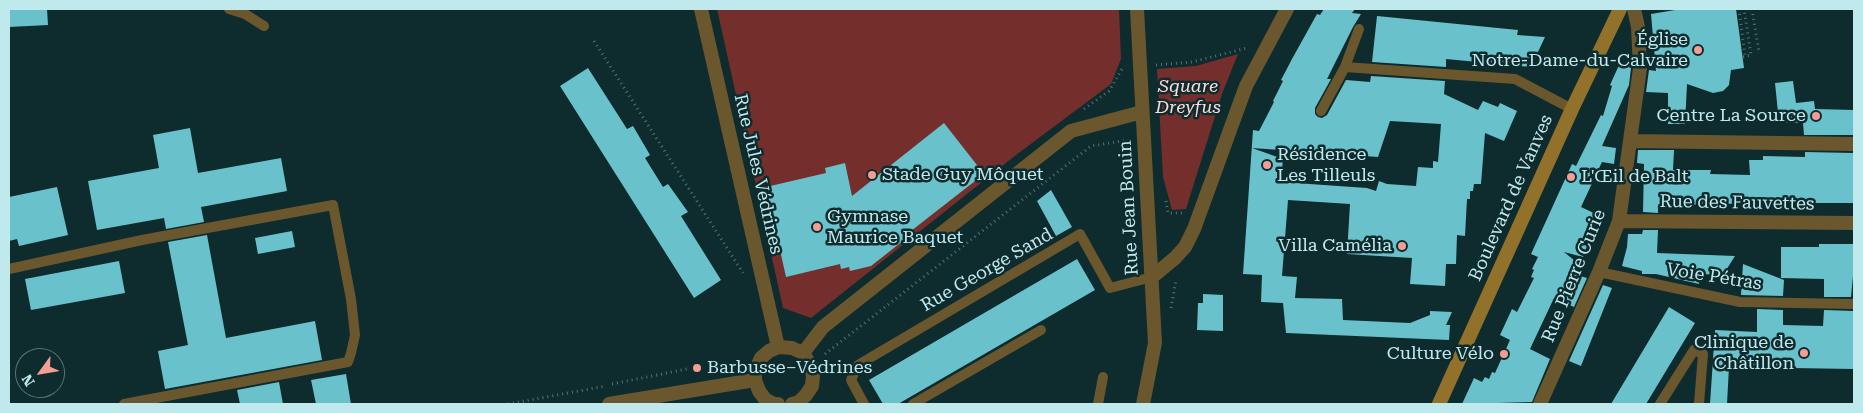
<!DOCTYPE html>
<meta charset="utf-8">
<style>
body{margin:0}
#map{position:relative;width:1863px;height:413px;overflow:hidden;background:#0e2b2e;font-family:"Roboto Serif",serif}
canvas{display:block}
.frame{position:absolute;inset:0;border:10px solid #c0e9ee;pointer-events:none}
.north{position:absolute;left:15px;top:348px;width:50px;height:50px;box-sizing:border-box;background:#0e2b2e;border:1px solid #55777b;border-radius:50%;rotate:238deg;font-size:14px;font-weight:700;line-height:20px;text-align:center;color:#c0e9ee}
.north::after{content:'';display:block;margin:auto;width:18px;height:22px;background:#f59c95;clip-path:polygon(50% 0,100% 100%,50% 72%,0 100%)}
</style>
<div id="map">
<canvas width="1863" height="413"></canvas>
<div class="frame"></div>
<div class="north">N</div>
</div>
<script>
const ctx = document.querySelector('canvas').getContext('2d');
ctx.lineJoin = 'round';
function fill(path, color) { ctx.fillStyle = color; ctx.fill(path, 'evenodd'); }
const toPath = rows => new Path2D(rows.map(r => 'M' + r).join(''));
function strokePath(path, color, width, dash) { ctx.strokeStyle = color; ctx.lineWidth = width; ctx.lineCap = dash ? 'butt' : 'round'; ctx.setLineDash(dash || []); ctx.stroke(path); }
function label(font, color, halo, rows, align = 'center') {
  ctx.font = font + ' "Roboto Serif",serif'; ctx.lineWidth = 5; ctx.setLineDash([]); ctx.textBaseline = 'middle'; ctx.strokeStyle = halo; ctx.fillStyle = color; for (const [text, x, y, turn = 0] of rows) {
    ctx.save(); ctx.translate(x, y); ctx.rotate((+turn || 0) * Math.PI / 180); ctx.textAlign = isNaN(turn) ? turn : align; if (halo) ctx.strokeText(text, 0, 0); ctx.fillText(text, 0, 0); ctx.restore();
  }
}
fill(toPath([
 [717,9,1119,9,1121,59,1111,84,1016,155,811,318,783,308],
 [1238,54,1222,94,1186,209,1172,210,1163,177,1157,69,1196,66]
]), '#742f2c');
fill(toPath([
 [9,9,47,9,48,25,9,27],
 [1324,9,1355,9,1352,13,1361,14,1353,27,1327,79,1331,79,1315,108,1315,114,1318,117,1322,118,1327,115,1346,80,1370,82,1371,76,1445,81,1444,94,1478,110,1483,101,1498,107,1500,103,1517,111,1504,141,1485,133,1481,184,1474,184,1473,191,1470,191,1470,199,1467,199,1465,236,1457,235,1456,264,1446,264,1445,286,1410,284,1412,258,1347,254,1350,204,1288,200,1282,276,1297,277,1295,298,1342,299,1343,320,1410,323,1430,315,1430,311,1452,312,1446,325,1450,325,1449,340,1286,333,1283,303,1261,302,1262,275,1243,274,1253,130,1259,131,1274,102,1273,101,1283,81,1281,80,1292,59,1317,14,1320,15],
 [1390,121,1441,124,1438,162,1433,161,1433,168,1418,167,1416,186,1387,184,1379,181,1376,191,1367,188,1281,182,1283,159,1252,148,1378,157],
 [1681,9,1736,9,1744,68,1731,70,1729,85,1723,91,1713,93,1687,84,1685,124,1668,124,1668,93,1646,92,1649,70,1656,71,1651,14],
 [1377,16,1518,30,1517,35,1545,37,1531,67,1446,59,1446,67,1372,62],
 [1620,63,1631,68,1629,85,1602,146,1616,148,1614,164,1602,162,1581,207,1598,215,1583,257,1564,252,1580,265,1577,275,1587,278,1574,307,1554,298,1530,349,1550,359,1532,402,1462,404,1474,378,1482,382,1485,377,1489,379,1492,372,1495,373,1510,340,1500,335,1512,309,1517,312,1534,278,1531,277,1534,270,1532,269,1538,257,1531,254,1572,164,1576,166,1601,115,1603,116,1612,86,1610,85],
 [588,68,627,129,633,126,650,155,645,158,663,187,668,184,688,212,681,216,721,280,694,298,560,86],
 [1793,81,1796,103,1814,101,1815,109,1854,110,1854,135,1804,135,1803,123,1779,122,1775,83],
 [944,123,984,174,911,231,913,233,871,266,850,271,849,267,841,269,840,264,786,277,766,187,826,173,825,168,845,163,852,196],
 [190,128,198,173,281,158,287,191,201,207,204,222,166,229,164,218,97,230,88,181,159,168,153,135],
 [1638,150,1674,150,1673,170,1711,170,1710,174,1750,175,1749,160,1763,160,1763,156,1805,157,1805,152,1854,153,1853,203,1783,203,1783,206,1767,206,1767,203,1670,205,1670,208,1658,208,1658,213,1643,212,1644,164,1637,163],
 [57,187,68,235,19,246,17,239,9,241,9,197],
 [1051,190,1072,227,1056,236,1037,201],
 [1643,230,1658,230,1657,253,1735,256,1723,275,1700,274,1699,284,1656,274,1642,274,1642,271,1622,266,1627,247,1628,234,1642,234],
 [292,231,295,247,258,254,255,238],
 [207,235,226,338,315,321,322,360,165,389,158,351,188,345,168,242],
 [1819,244,1854,244,1854,276,1853,276,1851,297,1824,297,1824,279,1781,278,1781,247,1819,247],
 [1077,259,1095,290,898,404,883,404,869,380],
 [119,261,125,293,31,310,25,279],
 [1743,264,1784,280,1783,296,1741,295],
 [1603,285,1612,288,1581,366,1569,361],
 [1203,294,1223,295,1223,331,1197,330,1198,303,1203,303],
 [1669,307,1695,323,1646,404,1611,404],
 [1757,309,1783,310,1783,325,1823,326,1824,310,1854,311,1854,369,1729,367,1727,404,1710,404,1715,330,1757,332],
 [346,374,351,404,316,404,311,380],
 [279,382,283,404,240,404,237,390]
]), '#69c1cb');
strokePath(toPath([
 [1739,9,1745,56],
 [1752,9,1759,52],
 [594,41,743,273],
 [1743,57,1751,55,1744,9],
 [1156,65,1192,62,1247,48],
 [1084,109,1109,91,1122,69,1125,68],
 [1166,201,1168,213,1182,213],
 [1171,308,1176,280],
 [825,354,1091,146,1129,140],
 [612,384,687,369],
 [508,404,606,386]
]), '#537578', 3, [1, 4]);
strokePath(toPath([
 [229,9,245,14,264,26],
 [1345,67,1359,29],
 [1321,111,1345,67,1515,79,1572,109],
 [9,269,142,240,333,205,351,299,355,335,351,353,348,362,124,404],
 [1599,272,1740,302,1854,304],
 [864,404,851,380,858,365,1080,234,1110,288,1152,277],
 [913,404,1041,330],
 [1098,404,1103,377],
 [1660,404,1694,350,1703,354,1699,404]
]), '#6b572d', 10);
strokePath(toPath([
 [701,9,778,347],
 [1137,9,1155,343,1143,404],
 [1631,141,1854,144],
 [1619,221,1854,223],
 [1152,277,1175,258,1185,247,1194,229,1246,86,1287,9],
 [803,353,823,327,1071,131,1142,112],
 [1540,404,1599,272,1619,221,1640,68,1638,27,1634,9]
]), '#6b572d', 14);
strokePath(toPath([
 [609,404,755,380],
 [778,404,774,404,765,399,759,391,755,380,755,371,761,358,769,351,778,347,792,348,803,353,811,366,813,376,812,386,806,395,799,402,792,404]
]), '#6b572d', 14);
strokePath(toPath([
 [1439,404,1572,109,1620,9]
]), '#92722a', 14);
for (const [x, y, r, color] of [
 [1698,50,5,"#f59c95"],
 [1816,116,5,"#f59c95"],
 [1267,165,5,"#f59c95"],
 [872,175,5,"#f59c95"],
 [1571,177,5,"#f59c95"],
 [817,227,5,"#f59c95"],
 [1402,246,5,"#f59c95"],
 [1804,353,5,"#f59c95"],
 [1504,354,5,"#f59c95"],
 [697,368,5,"#f59c95"]
]) { const dot = new Path2D(); dot.arc(x, y, r, 0, 2 * Math.PI); ctx.fillStyle = color; ctx.fill(dot); strokePath(dot, '#0e2b2e', 2); }
label('18px', '#c0e9ee', '#0e2b2e', [
 ["Église",1688,40],
 ["Notre-Dame-du-Calvaire",1688,61],
 ["Centre La Source",1806,116],
 ["Résidence",1277,155,"left"],
 ["Les Tilleuls",1277,176,"left"],
 ["Stade Guy Môquet",882,175,"left"],
 ["L'Œil de Balt",1581,177,"left"],
 ["Gymnase",827,217,"left"],
 ["Maurice Baquet",827,238,"left"],
 ["Villa Camélia",1392,246],
 ["Clinique de",1794,343],
 ["Châtillon",1794,364],
 ["Culture Vélo",1494,354],
 ["Barbusse–Védrines",707,368,"left"]
], 'right');
label('italic 18px', '#fbdcd9', '#0e2b2e', [
 ["Square",1188,87],
 ["Dreyfus",1188,108]
]);
label('18px', '#c0e9ee', '#0e2b2e', [
 ["Rue Jules Védrines",758,174,77],
 ["Boulevard de Vanves",1511,198,-66],
 ["Rue des Fauvettes",1737,203,1],
 ["Rue Jean Bouin",1129,208,-93],
 ["Rue George Sand",987,270,-30],
 ["Rue Pierre Curie",1574,276,-68],
 ["Voie Pétras",1714,277,9]
]);
</script>
